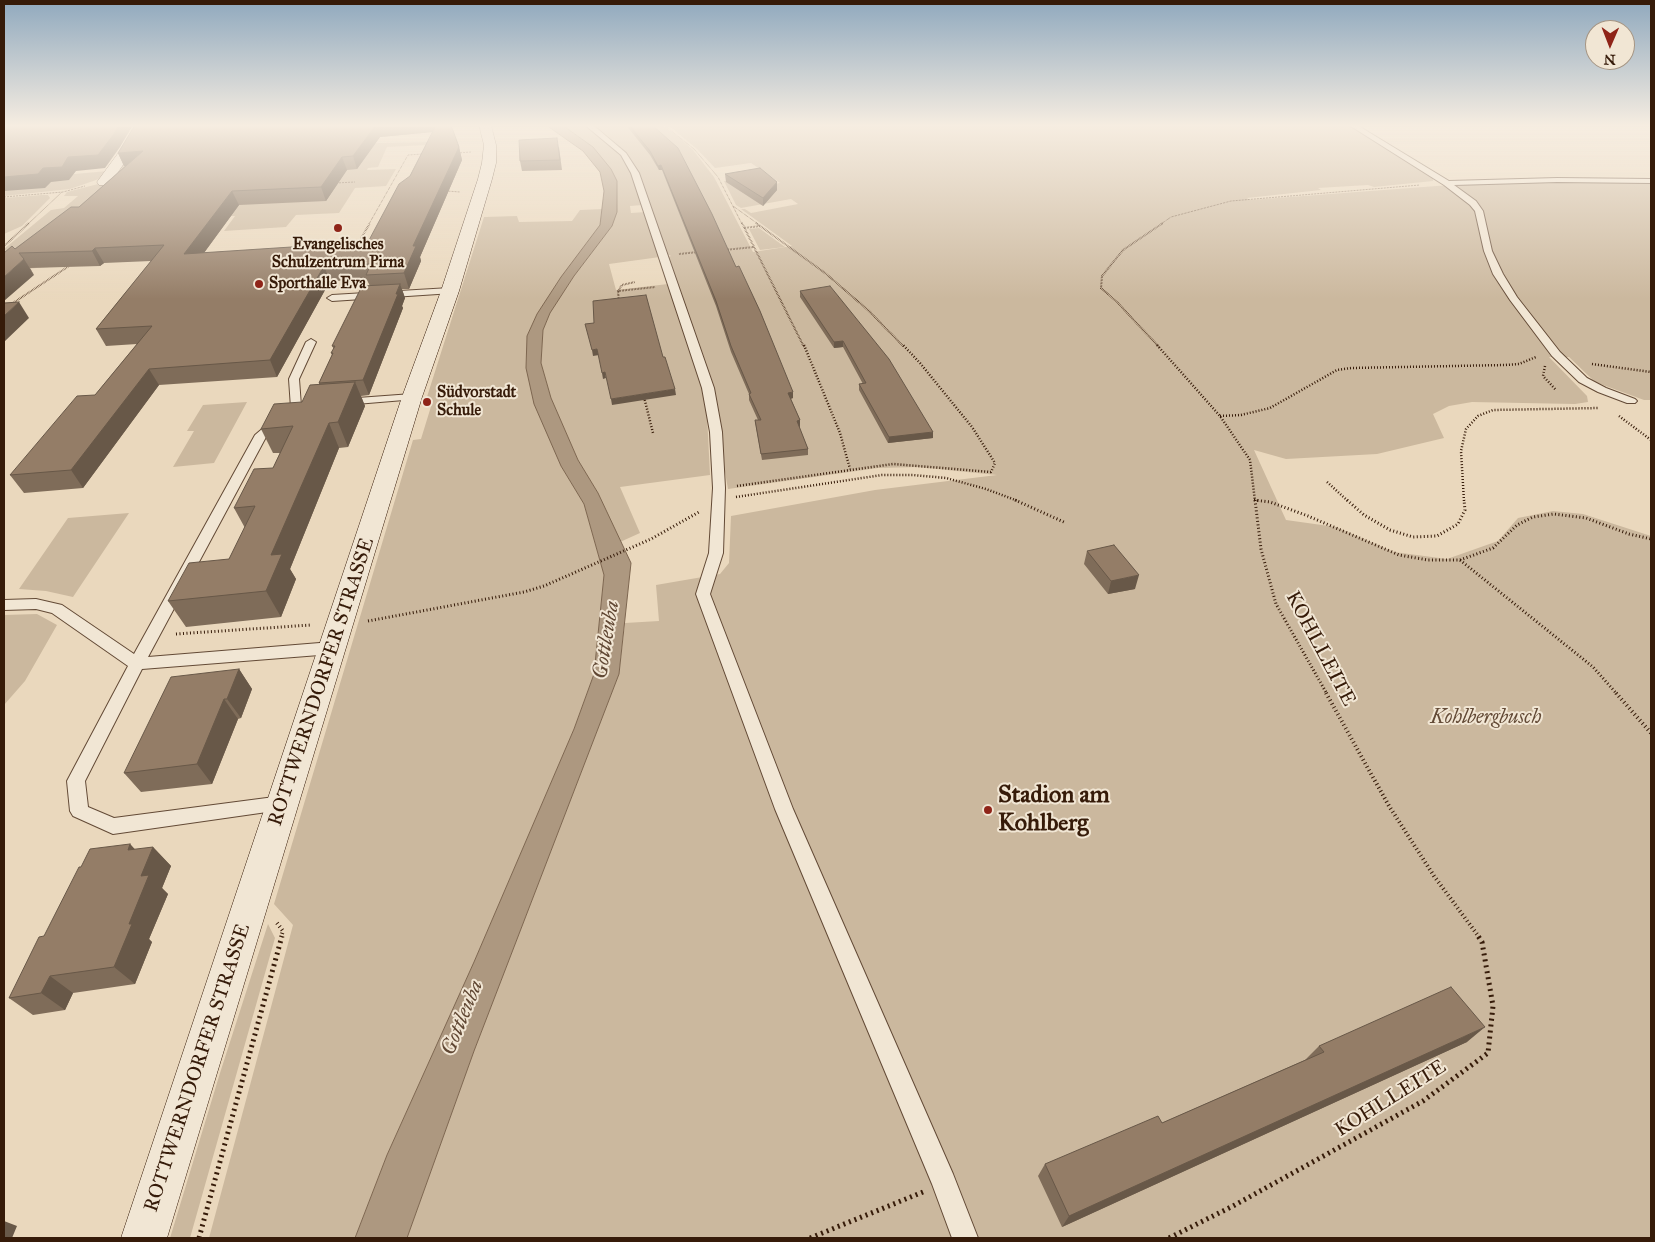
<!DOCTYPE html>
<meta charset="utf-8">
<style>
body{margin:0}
#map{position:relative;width:1655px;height:1242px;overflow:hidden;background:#ead8bd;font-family:"IM FELL Great Primer",serif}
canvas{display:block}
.frame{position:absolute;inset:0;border:5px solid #361b09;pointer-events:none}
.north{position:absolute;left:1585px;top:20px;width:50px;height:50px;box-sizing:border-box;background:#f1e6d4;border:1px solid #a69583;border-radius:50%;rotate:181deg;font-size:14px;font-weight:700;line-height:20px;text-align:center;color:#361b09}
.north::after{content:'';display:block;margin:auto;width:18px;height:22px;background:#8f2418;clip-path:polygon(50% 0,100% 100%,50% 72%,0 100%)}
</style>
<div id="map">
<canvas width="1655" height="1242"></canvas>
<div class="frame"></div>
<div class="north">N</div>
</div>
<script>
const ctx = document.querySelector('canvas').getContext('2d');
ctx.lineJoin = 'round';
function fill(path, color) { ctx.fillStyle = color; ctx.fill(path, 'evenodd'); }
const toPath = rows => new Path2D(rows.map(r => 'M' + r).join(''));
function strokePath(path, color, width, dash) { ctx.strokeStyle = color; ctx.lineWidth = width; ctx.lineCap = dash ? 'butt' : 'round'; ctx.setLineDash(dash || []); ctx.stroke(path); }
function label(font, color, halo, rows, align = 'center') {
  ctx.font = font + ' "IM FELL Great Primer",serif'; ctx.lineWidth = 4; ctx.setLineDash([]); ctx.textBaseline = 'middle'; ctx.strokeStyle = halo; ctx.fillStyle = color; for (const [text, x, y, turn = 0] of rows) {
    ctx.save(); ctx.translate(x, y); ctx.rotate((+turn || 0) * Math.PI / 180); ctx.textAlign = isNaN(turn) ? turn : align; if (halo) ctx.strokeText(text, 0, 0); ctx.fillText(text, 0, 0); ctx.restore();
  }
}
fill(toPath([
 [562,125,585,125,621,155,632,174,642,205,630,206,631,213,645,212,660,257,609,264,616,290,668,284,702,388,707,415,710,475,620,487,640,533,620,542,598,493,578,460,551,398,541,363,543,330,550,313,574,276,612,226,617,212,593,147],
 [592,125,662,125,680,138,693,150,714,177,753,252,792,246,741,209,745,209,751,213,798,204,791,199,741,208,736,205,724,181,728,181,746,189,780,183,751,163,715,168,697,149,668,125,1349,125,1423,172,1433,178,1433,181,1374,187,1368,185,1318,188,1321,190,1247,198,1250,200,1490,182,1651,182,1651,400,1644,400,1595,382,1569,357,1549,357,1587,396,1588,402,1575,404,1472,402,1449,406,1433,414,1444,438,1377,454,1286,459,1254,450,1286,520,1336,527,1394,552,1447,559,1498,541,1518,518,1553,511,1583,514,1651,536,1651,1238,407,1238,474,1051,619,674,625,623,659,621,656,585,720,574,729,563,731,516,875,490,997,475,917,467,878,468,728,489,725,472,722,430,668,257,671,256,667,254,647,194,626,153,607,135],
 [428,142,427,145,387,147,378,167,368,168,367,170,396,169,386,186,355,188,339,213,296,215,286,227,224,231,235,216,221,216,115,180,118,170,133,148],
 [4,158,18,179,108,171,102,178,70,189,4,196],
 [151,181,63,266,11,270,33,250,4,252,4,249,51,210,64,208,78,196,64,196,67,192,102,183],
 [42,195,48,195,50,198,22,226,4,234,4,198],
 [603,209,600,225,561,277,537,314,527,336,526,368,561,466,584,504,604,575,594,674,574,729,474,962,387,1155,355,1238,209,1238,293,925,274,904,413,440,421,439,433,400,426,400,484,217,517,216,519,222,572,221,580,210],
 [759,228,785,247,760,250,749,229],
 [247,402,214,463,173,467,194,431,187,431,203,405],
 [129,513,73,597,46,591,19,589,68,518],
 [37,614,57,625,25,681,4,705,4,615],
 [268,924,275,938,190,1238,170,1238,220,1073]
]), '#cbb89e');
const water = toPath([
 [546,125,562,125,593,147,611,169,617,181,617,212,612,226,574,276,550,313,543,330,541,363,551,398,578,460,598,493,631,563,619,674,474,1051,407,1238,355,1238,387,1155,474,962,574,729,594,674,604,575,584,504,561,466,534,404,526,368,527,336,537,314,561,277,600,225,604,191,600,172,583,151,546,125]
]);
fill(water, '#ad9880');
strokePath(water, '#7d6650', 1);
const lane = toPath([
 [585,125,593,125,626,153,639,173,714,388,722,432,725,488,723,553,710,594,793,809,953,1174,978,1238,952,1238,932,1184,775,809,696,594,709,553,713,488,710,432,702,388,631,173,621,155,585,125],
 [1349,125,1357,125,1449,181,1557,178,1651,179,1651,183,1557,182,1454,185,1476,201,1483,211,1492,251,1503,274,1517,297,1560,352,1587,378,1606,388,1635,399,1637,401,1635,403,1627,403,1598,392,1579,382,1552,356,1510,300,1493,274,1484,251,1475,211,1470,205,1444,185,1349,125],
 [450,288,453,289,453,293,332,301,327,298,332,295,450,288],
 [311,339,316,342,299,379,301,406,299,408,291,408,289,379,306,342,311,339],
 [412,394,416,395,418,397,416,399,344,405,338,402,344,399,412,394],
 [279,417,285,420,266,437,148,657,332,642,337,644,340,648,337,652,332,654,142,669,85,781,88,807,114,818,282,796,288,799,291,804,288,809,113,834,73,816,70,811,67,781,128,666,52,613,36,609,4,610,4,600,36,599,62,605,134,654,255,435,275,418,279,417]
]);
const street = toPath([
 [135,125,147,125,134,149,109,185,99,185,97,182,122,148,135,125]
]);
const secondary = toPath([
 [479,125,491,125,496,145,496,163,492,179,459,291,422,397,167,1238,121,1238,402,397,441,291,478,179,482,163,484,145,479,125]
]);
strokePath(lane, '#634a36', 2);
strokePath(street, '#634a36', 1);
strokePath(secondary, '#361b09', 1);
strokePath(toPath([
 [664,125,694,149,718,177,742,224],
 [457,153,471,152],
 [336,183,355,182],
 [448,189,447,191,460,192],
 [4,197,63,192,85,186],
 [733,206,758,224],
 [28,224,62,192],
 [369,224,408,155,423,154],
 [1161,224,1171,217,1231,201,1420,185]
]), '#361b09', 1, [0.5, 1]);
strokePath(toPath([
 [742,223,804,347],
 [756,223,825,273,868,310,904,347],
 [744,228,760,226],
 [357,245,370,223],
 [4,246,29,223],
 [724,250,754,247],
 [679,254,698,252],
 [618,291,622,285,635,282],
 [619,302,618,291,655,287],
 [10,305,69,266],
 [1159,347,1117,302,1101,288,1102,276,1123,250,1163,223]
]), '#361b09', 2, [0.5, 1]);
strokePath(toPath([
 [804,345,840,433,850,469],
 [1157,345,1220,416,1250,460,1255,501],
 [1592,364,1651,372],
 [1545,366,1543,376,1556,390],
 [644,397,653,433],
 [1220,416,1241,415,1270,408,1337,370,1351,368,1505,365,1519,364,1536,357],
 [1619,416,1651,440],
 [1327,482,1348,501],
 [737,486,893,464,991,472,995,463,972,427,920,363,903,345],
 [736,497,882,475,913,475,946,478,986,489,1018,501],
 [1254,500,1260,501],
 [1464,501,1461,451,1466,429,1478,416,1493,410,1599,408]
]), '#361b09', 2.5, [1, 2]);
strokePath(toPath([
 [1015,500,1066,523],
 [1254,500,1270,502,1308,516,1399,555,1428,560,1460,560,1493,548,1517,525,1533,517,1554,514,1586,518,1629,534,1651,539],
 [1255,500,1261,549,1276,604,1327,694],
 [1347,500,1364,515,1390,530,1413,537,1437,536,1458,524,1465,510,1464,500],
 [1460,560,1593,667,1617,694],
 [368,621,524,592,544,586,651,539,699,512],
 [176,634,311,625]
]), '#361b09', 3, [1, 2.5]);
strokePath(toPath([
 [1326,693,1389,806,1434,876,1479,937],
 [1616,693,1651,733],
 [277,923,283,931,281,937]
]), '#361b09', 4, [1, 3]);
strokePath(toPath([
 [199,1238,282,936],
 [810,1238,923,1192],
 [1169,1238,1233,1206,1423,1101,1488,1053,1493,1006,1482,942,1478,936]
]), '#361b09', 5, [2, 4]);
fill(lane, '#f1e6d4');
fill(street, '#f1e6d4');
fill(secondary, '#f1e6d4');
fill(toPath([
 [451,125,459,147,462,160,420,257,421,261,409,289,402,289,405,298,402,306,403,308,369,395,361,396,365,406,348,447,339,448,290,569,296,579,281,617,186,627,168,601,229,559,245,528,234,508,273,468,280,453,273,453,261,429,302,402,319,384,319,383,332,355,331,353,334,349,332,346,370,286,367,280,330,281,277,377,159,385,83,488,24,493,10,475,95,395,137,344,106,346,96,329,151,261,104,263,100,266,30,268,34,275,15,249,79,207,125,166,124,166,118,153],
 [433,132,410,176,368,242,204,253,239,205,326,201,347,170,357,169,380,137],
 [626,125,652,125,793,398,791,399,800,420,800,427,799,427,808,449,808,455,762,460,756,427,755,420,758,420,749,400,749,394,731,352,716,306,662,170,659,170,650,155],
 [559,147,562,170,522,171,520,161],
 [725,174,777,190,763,206,726,182],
 [800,291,933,438,888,443,859,390,859,384,863,384,843,347,834,348,800,297],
 [1087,551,1135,589,1108,594,1084,564],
 [239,669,252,689,241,718,238,719,212,784,141,792,124,773],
 [130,844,135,850,153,847,171,866,162,888,168,894,149,939,152,942,135,984,73,993,65,1010,33,1015,9,998,44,936],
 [1467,1042,1062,1227,1038,1176,1045,1164,1162,1123,1305,1060,1319,1046]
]), '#7f6c59');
fill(toPath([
 [119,125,133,125,120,147,105,168,76,171,69,180,51,182,45,188,4,191,4,177,43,168],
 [376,125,442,125,443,131,380,137,357,169,353,156],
 [459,147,462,160,420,257,421,261,409,289,404,273,413,246],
 [143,151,149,164,124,166,118,153],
 [342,157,347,170,326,201,321,187],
 [661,165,662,170,659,170,658,166],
 [777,182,777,190,763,206,763,198],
 [232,191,239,205,192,269,184,254],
 [95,248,104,263,100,266,92,251],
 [24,259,34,275,4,301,4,277],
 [324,266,330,281,277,377,270,360],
 [400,284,405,298,402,306,403,308,369,395,363,380],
 [19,302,29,318,4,342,4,316],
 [843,341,843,347,834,348,834,342],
 [597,349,599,355,593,356,592,350],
 [149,369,159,385,83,488,71,470],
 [605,372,606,378,603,379,602,373],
 [355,382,365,406,348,447,338,422],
 [675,389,676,395,612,405,611,399],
 [793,392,793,398,788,399,788,393],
 [800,420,800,427,797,427,797,421],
 [329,423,339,448,290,569,296,579,281,617,266,591,271,555],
 [933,432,933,438,888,443,889,437],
 [1139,575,1135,589,1108,594,1111,581],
 [239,669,252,689,241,718,227,699],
 [224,699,238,719,212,784,197,764],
 [130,844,147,862,153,847,171,866,162,888,168,894,149,939,152,942,135,984,114,967,129,924,141,876,128,850],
 [50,976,73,993,65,1010,41,993],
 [1485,1027,1467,1042,1062,1227,1069,1216],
 [4,1221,17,1226,12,1238,4,1238]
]), '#685848');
const building = toPath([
 [4,125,119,125,114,134,98,155,68,157,62,167,43,168,38,174,4,177,4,125],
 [135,125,376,125,353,156,342,157,321,187,232,191,184,254,368,242,399,184,410,176,436,125,451,125,459,147,413,246,416,246,404,273,366,275,371,264,324,266,270,360,149,369,71,470,10,475,77,396,95,395,152,326,96,329,164,245,95,248,92,251,19,253,24,259,4,277,4,253,12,246,15,249,71,207,79,207,143,151,118,153,135,125],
 [629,125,652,125,678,148,712,214,736,267,739,266,760,311,793,392,788,393,800,420,797,421,808,449,761,454,755,420,761,420,749,394,751,393,731,346,716,301,661,165,658,166,650,151,629,125],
 [557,138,560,160,520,161,519,140,557,138],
 [760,168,777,182,763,198,725,174,760,168],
 [400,284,396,294,398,294,363,380,319,383,333,353,331,353,335,346,332,346,362,286,400,284],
 [830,286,889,359,933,432,889,437,859,384,866,383,843,341,834,342,800,291,830,286],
 [646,295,663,357,665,357,675,389,611,399,605,372,602,373,597,349,592,350,585,324,594,323,593,301,646,295],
 [19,302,4,316,4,303,19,302],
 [355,382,338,422,329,423,271,555,282,554,266,591,168,601,189,563,229,559,255,506,234,508,254,469,273,468,293,426,261,429,274,404,302,402,310,385,355,382],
 [1114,545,1139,575,1111,581,1087,551,1114,545],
 [239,669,227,699,224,699,197,764,124,773,171,677,239,669],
 [130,844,128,850,153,847,141,876,149,875,129,924,132,924,114,967,50,976,41,993,9,998,39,937,44,936,79,867,81,867,90,849,130,844],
 [1451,987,1485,1027,1069,1216,1045,1164,1158,1116,1162,1123,1324,1052,1319,1046,1451,987]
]);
fill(building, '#947d67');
strokePath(building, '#685848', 1);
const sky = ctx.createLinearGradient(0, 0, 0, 299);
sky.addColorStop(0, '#90a9be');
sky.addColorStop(0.42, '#f6ede1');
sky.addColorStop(1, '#f6ede100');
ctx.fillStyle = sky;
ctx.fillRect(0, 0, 1655, 299);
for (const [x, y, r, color] of [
 [338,228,5,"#8f2418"],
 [259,284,5,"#8f2418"],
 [427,402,5,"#8f2418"],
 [988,810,5,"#8f2418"]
]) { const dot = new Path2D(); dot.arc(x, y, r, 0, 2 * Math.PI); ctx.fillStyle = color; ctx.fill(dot); strokePath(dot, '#f1e6d4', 2); }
label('bold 16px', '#361b09', '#f1e6d4', [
 ["Evangelisches",338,245,"center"],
 ["Schulzentrum Pirna",338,263,"center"],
 ["Sporthalle Eva",269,284],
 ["Südvorstadt",437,393],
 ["Schule",437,411]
], 'left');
label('20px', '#361b09', '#f1e6d4', [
 ["KOHLLEITE",1320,649,62],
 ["ROTTWERNDORFER STRASSE",322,682,-72],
 ["ROTTWERNDORFER STRASSE",198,1068,-72],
 ["KOHLLEITE",1391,1099,-32]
]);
label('italic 20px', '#634a36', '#f1e6d4', [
 ["Kohlbergbusch",1486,718]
]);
label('italic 21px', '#604733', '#f1e6d4', [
 ["Gottleuba",607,640,-81],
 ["Gottleuba",463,1018,-68]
]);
label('bold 24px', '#361b09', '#f1e6d4', [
 ["Stadion am",998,796],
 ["Kohlberg",998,824]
], 'left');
</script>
